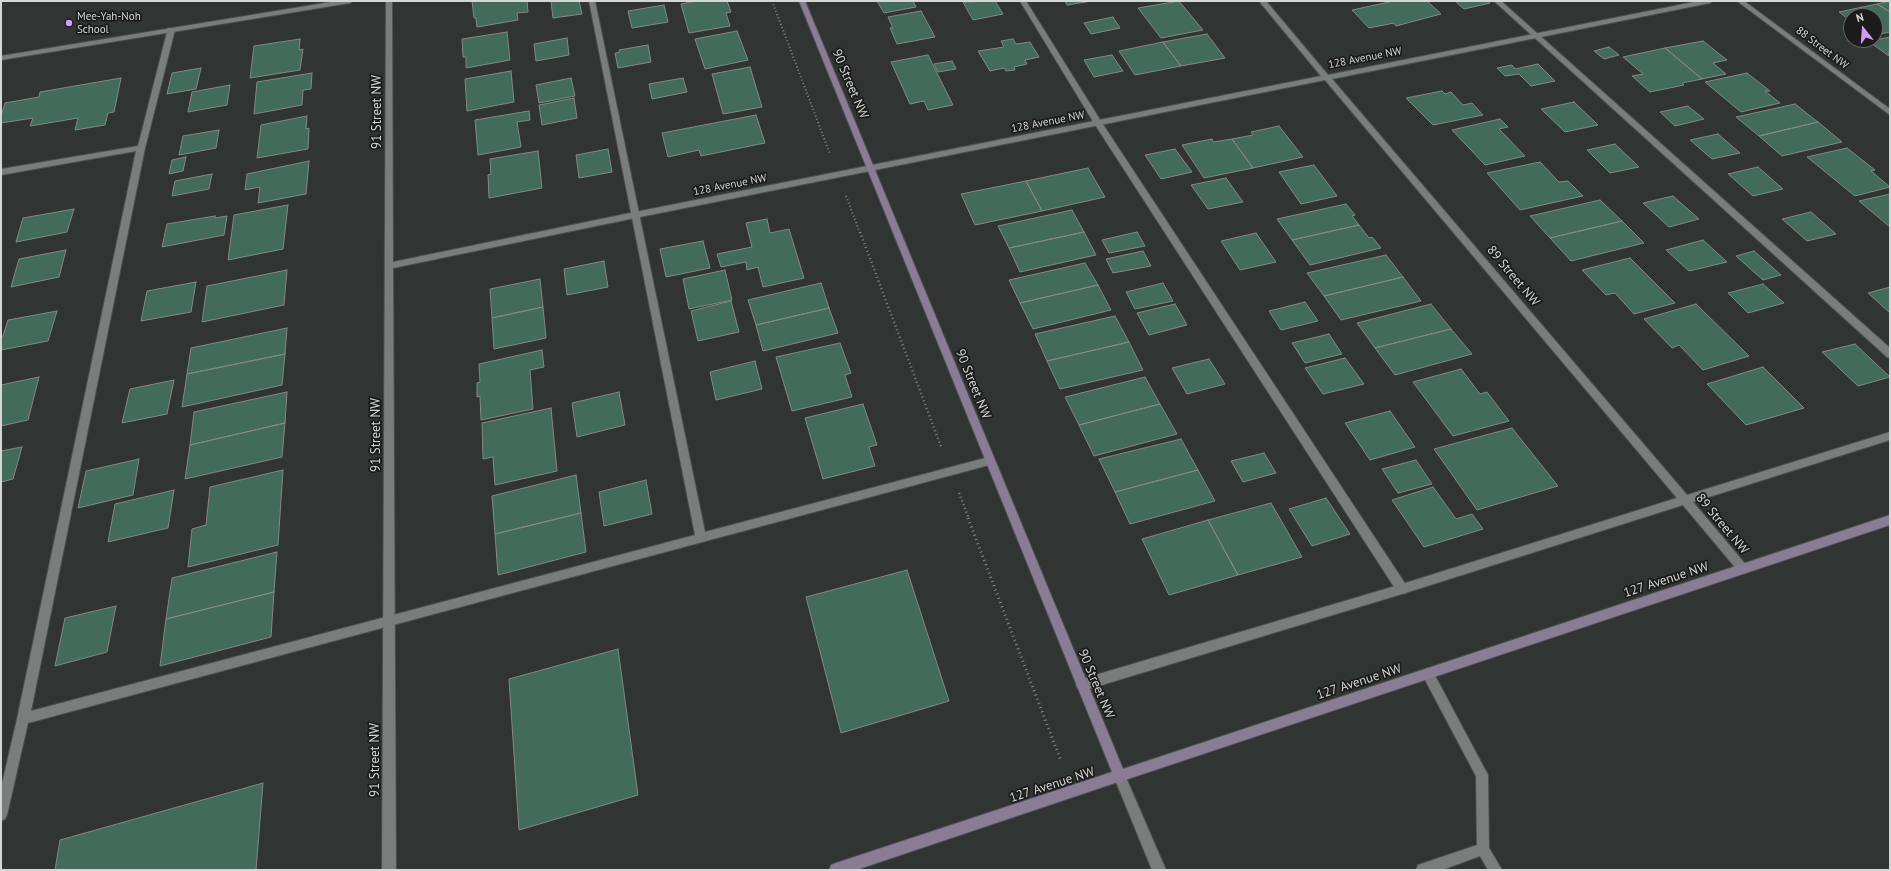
<!DOCTYPE html>
<style>
body{margin:0}
#map{position:relative;width:1891px;height:871px;overflow:hidden;background:#303432;font-family:"PT Sans",sans-serif}
canvas{display:block}
.frame{position:absolute;inset:0;border:2px solid #d5d7d6;pointer-events:none}
.north{position:absolute;left:1843px;top:8px;width:40px;height:40px;box-sizing:border-box;background:#1a1b1a;border:1px solid #656665;border-radius:50%;rotate:343deg;font-size:11px;font-weight:700;line-height:16px;text-align:center;color:#d5d7d6}
.north::after{content:'';display:block;margin:auto;width:14px;height:18px;background:#d69bf9;clip-path:polygon(50% 0,100% 100%,50% 72%,0 100%)}
</style>
<div id="map">
<canvas width="1891" height="871"></canvas>
<div class="frame"></div>
<div class="north">N</div>
</div>
<script>
const ctx = document.querySelector('canvas').getContext('2d');
ctx.lineJoin = 'round';
function fill(path, color) { ctx.fillStyle = color; ctx.fill(path, 'evenodd'); }
const toPath = rows => new Path2D(rows.map(r => 'M' + r).join(''));
function strokePath(path, color, width, dash) { ctx.strokeStyle = color; ctx.lineWidth = width; ctx.lineCap = dash ? 'butt' : 'round'; ctx.setLineDash(dash || []); ctx.stroke(path); }
function label(font, color, halo, rows, align = 'center') {
  ctx.font = font + ' "PT Sans",sans-serif'; ctx.lineWidth = 3.5; ctx.setLineDash([]); ctx.textBaseline = 'middle'; ctx.strokeStyle = halo; ctx.fillStyle = color; for (const [text, x, y, turn = 0] of rows) {
    ctx.save(); ctx.translate(x, y); ctx.rotate((+turn || 0) * Math.PI / 180); ctx.textAlign = isNaN(turn) ? turn : align; if (halo) ctx.strokeText(text, 0, 0); ctx.fillText(text, 0, 0); ctx.restore();
  }
}
const building = toPath([
 [472,1,527,1,528,12,517,13,518,20,477,27,476,18,474,18,472,1],
 [551,1,579,1,582,14,553,18,551,1],
 [697,1,727,1,731,12,726,13,730,26,689,33,681,4,697,1],
 [877,1,913,1,916,7,884,13,877,1],
 [995,1,1003,14,973,20,963,2,995,1],
 [1065,1,1092,1,1067,5,1065,1],
 [1179,1,1203,30,1161,38,1138,8,1179,1],
 [1394,1,1427,1,1441,14,1396,26,1394,23,1369,28,1352,10,1394,1],
 [1455,1,1488,1,1490,3,1464,9,1455,1],
 [1890,1,1890,12,1877,4,1890,1],
 [1877,4,1890,12,1890,32,1875,35,1875,16,1851,16,1851,21,1839,12,1877,4],
 [664,5,668,22,632,28,628,11,664,5],
 [921,11,935,37,897,44,890,28,893,28,888,17,921,11],
 [1113,17,1120,28,1091,34,1084,23,1113,17],
 [737,31,748,60,705,69,695,39,737,31],
 [507,32,510,60,466,68,466,57,463,57,462,39,507,32],
 [1207,34,1225,58,1181,66,1163,42,1207,34],
 [1890,37,1889,56,1868,41,1875,40,1890,37],
 [567,38,569,55,536,61,534,44,567,38],
 [300,39,299,50,303,49,300,70,250,78,254,46,300,39],
 [1013,39,1016,44,1030,42,1039,57,1025,60,1027,64,1014,67,1015,70,1006,71,1004,68,990,71,978,51,1004,47,1001,41,1013,39],
 [1703,41,1727,60,1713,63,1726,74,1702,79,1665,48,1703,41],
 [1163,42,1181,66,1135,75,1119,51,1163,42],
 [648,45,651,62,618,68,615,53,620,52,619,50,648,45],
 [1609,47,1619,55,1604,59,1594,51,1609,47],
 [1665,48,1702,79,1682,83,1684,85,1650,92,1632,76,1643,74,1623,57,1665,48],
 [928,55,953,105,928,110,924,101,910,104,891,62,928,55],
 [1112,55,1123,71,1094,77,1084,60,1112,55],
 [952,61,956,69,938,72,934,64,952,61],
 [1538,64,1555,81,1531,86,1519,74,1505,76,1497,68,1512,65,1515,69,1538,64],
 [750,67,762,107,723,114,712,74,750,67],
 [201,68,196,89,167,94,172,73,201,68],
 [511,71,514,102,467,111,465,79,511,71],
 [312,73,311,89,303,90,302,105,254,114,257,82,312,73],
 [1747,73,1770,91,1765,91,1780,103,1741,112,1705,82,1747,73],
 [121,78,114,112,108,113,105,125,75,130,78,118,30,126,33,118,1,123,1,116,5,103,39,97,40,92,121,78],
 [571,78,575,96,539,103,536,85,571,78],
 [683,78,687,92,652,99,649,84,683,78],
 [230,85,227,105,188,112,192,92,230,85],
 [1442,91,1445,94,1451,92,1463,105,1472,103,1483,115,1433,125,1406,98,1442,91],
 [574,98,577,118,542,125,539,105,574,98],
 [1574,102,1598,125,1565,132,1541,109,1574,102],
 [1795,104,1818,122,1759,136,1736,117,1795,104],
 [1688,106,1704,119,1675,126,1660,112,1688,106],
 [529,111,530,120,517,122,521,147,478,155,475,120,529,111],
 [756,115,765,143,701,156,699,150,668,157,662,133,756,115],
 [307,116,306,129,309,128,308,149,257,158,261,125,307,116],
 [1500,119,1508,127,1499,129,1525,156,1485,165,1452,130,1500,119],
 [1818,122,1842,142,1782,156,1759,136,1818,122],
 [1279,126,1303,157,1253,168,1232,139,1253,135,1251,132,1279,126],
 [219,130,216,148,179,155,183,136,219,130],
 [1718,134,1740,153,1712,159,1690,140,1718,134],
 [1212,139,1213,142,1232,139,1253,168,1204,178,1182,145,1212,139],
 [1615,144,1639,167,1610,173,1587,150,1615,144],
 [1847,148,1875,170,1871,171,1890,187,1855,196,1807,157,1847,148],
 [608,149,612,172,579,178,576,155,608,149],
 [1175,149,1192,172,1161,179,1145,155,1175,149],
 [538,151,542,188,489,198,488,175,491,174,490,159,538,151],
 [186,157,183,171,169,174,172,160,186,157],
 [309,161,306,194,258,203,260,187,245,190,247,174,309,161],
 [1540,162,1559,182,1568,181,1583,196,1520,210,1487,173,1540,162],
 [1314,165,1337,196,1301,204,1279,172,1314,165],
 [1758,167,1783,189,1753,196,1728,174,1758,167],
 [1088,168,1105,197,1042,211,1026,181,1088,168],
 [212,174,209,189,172,196,175,181,212,174],
 [1226,178,1243,202,1208,209,1191,185,1226,178],
 [1026,181,1042,211,975,225,961,194,1026,181],
 [1890,194,1890,227,1859,201,1890,194],
 [1673,196,1699,219,1669,227,1643,203,1673,196],
 [1600,200,1622,221,1550,238,1530,216,1600,200],
 [1346,204,1355,215,1352,216,1359,225,1292,240,1277,219,1346,204],
 [288,205,283,249,228,260,234,215,288,205],
 [74,209,67,232,16,242,23,218,74,209],
 [1072,210,1084,232,1009,248,998,226,1072,210],
 [1811,212,1836,234,1807,241,1782,219,1811,212],
 [215,216,215,218,227,216,224,235,162,247,167,224,215,216],
 [767,219,770,233,789,229,804,278,763,287,758,267,747,270,746,262,721,267,717,254,752,247,746,223,767,219],
 [1622,221,1644,243,1571,261,1550,238,1622,221],
 [1359,225,1369,238,1372,237,1381,248,1310,265,1292,240,1359,225],
 [1084,232,1096,255,1020,272,1009,248,1084,232],
 [1137,232,1145,246,1109,253,1102,240,1137,232],
 [1256,233,1276,262,1240,270,1221,241,1256,233],
 [1703,240,1727,262,1689,271,1666,250,1703,240],
 [703,241,710,268,666,277,660,249,703,241],
 [66,250,59,277,11,287,19,259,66,250],
 [1143,251,1151,266,1113,273,1106,259,1143,251],
 [1754,251,1781,275,1763,280,1736,256,1754,251],
 [1386,255,1403,277,1324,296,1307,273,1386,255],
 [1630,258,1675,303,1634,314,1615,293,1606,295,1582,270,1630,258],
 [604,261,608,287,567,295,564,269,604,261],
 [1085,263,1098,285,1020,303,1009,280,1085,263],
 [287,270,284,305,202,322,207,286,287,270],
 [725,270,732,300,689,309,683,279,725,270],
 [1403,277,1421,301,1341,320,1324,296,1403,277],
 [540,279,543,307,492,318,490,289,540,279],
 [196,282,191,312,141,321,147,291,196,282],
 [821,283,829,308,756,325,748,300,821,283],
 [1163,283,1173,301,1135,309,1126,292,1163,283],
 [1763,284,1784,303,1748,313,1728,293,1763,284],
 [1098,285,1111,310,1033,329,1020,303,1098,285],
 [1890,287,1890,313,1868,293,1890,287],
 [731,301,739,332,698,341,691,311,731,301],
 [1305,302,1318,321,1281,330,1269,311,1305,302],
 [1175,304,1187,325,1149,335,1137,313,1175,304],
 [1431,304,1451,329,1375,348,1357,323,1431,304],
 [1696,304,1749,356,1703,370,1679,345,1672,348,1644,319,1696,304],
 [543,307,546,338,494,349,492,318,543,307],
 [829,308,838,333,763,351,756,325,829,308],
 [57,311,48,341,1,350,1,337,3,336,8,320,57,311],
 [1115,316,1129,342,1047,361,1035,334,1115,316],
 [287,328,285,354,187,374,191,348,287,328],
 [1451,329,1472,354,1395,375,1375,348,1451,329],
 [1329,334,1342,354,1305,363,1292,343,1329,334],
 [1129,342,1143,370,1060,389,1047,361,1129,342],
 [840,343,851,373,845,375,852,397,792,411,776,357,840,343],
 [1855,344,1890,377,1858,386,1822,352,1855,344],
 [542,350,544,367,530,370,533,409,481,420,480,396,477,397,477,383,480,382,479,364,542,350],
 [285,354,282,385,182,407,187,374,285,354],
 [1345,358,1364,384,1323,394,1305,368,1345,358],
 [1209,359,1225,384,1187,394,1172,368,1209,359],
 [755,361,762,389,716,400,710,372,755,361],
 [1763,367,1804,408,1746,425,1707,384,1763,367],
 [1461,369,1480,394,1487,392,1509,421,1453,436,1413,382,1461,369],
 [39,377,28,420,1,426,1,385,39,377],
 [1145,377,1160,404,1079,425,1065,397,1145,377],
 [174,380,167,414,122,423,130,389,174,380],
 [287,392,285,423,190,445,194,412,287,392],
 [619,392,625,425,577,437,572,403,619,392],
 [863,404,877,445,869,447,875,466,823,479,805,418,863,404],
 [1160,404,1177,434,1094,456,1079,425,1160,404],
 [551,408,557,471,495,485,493,457,483,459,482,423,551,408],
 [1390,411,1415,447,1370,460,1345,423,1390,411],
 [285,423,282,457,185,479,190,445,285,423],
 [1512,428,1558,486,1477,510,1434,449,1512,428],
 [1181,439,1198,470,1115,492,1099,459,1181,439],
 [22,447,13,479,1,482,1,451,22,447],
 [1264,453,1276,473,1243,482,1231,461,1264,453],
 [139,459,133,495,78,508,86,471,139,459],
 [1416,460,1432,484,1398,493,1382,469,1416,460],
 [283,470,278,545,188,567,192,529,206,525,210,487,283,470],
 [1198,470,1215,501,1130,524,1115,492,1198,470],
 [576,475,581,513,495,534,492,496,576,475],
 [646,480,652,514,604,526,599,492,646,480],
 [1433,487,1456,519,1472,514,1483,529,1424,547,1392,500,1433,487],
 [174,490,168,528,108,542,115,504,174,490],
 [1326,498,1350,534,1312,546,1289,509,1326,498],
 [1271,503,1302,557,1238,575,1208,520,1271,503],
 [581,513,586,552,498,575,495,534,581,513],
 [1208,520,1238,575,1169,595,1142,539,1208,520],
 [277,552,274,592,166,619,172,578,277,552],
 [907,570,949,701,841,733,806,597,907,570],
 [274,592,271,637,160,666,166,619,274,592],
 [116,606,107,652,55,666,65,618,116,606],
 [618,649,638,795,519,830,509,679,618,649],
 [263,783,256,870,55,870,60,840,263,783]
]);
fill(building, '#426b5b');
strokePath(building, '#848886', 1);
const lane = toPath([
 [589,1,595,1,705,532,989,457,993,458,994,461,993,464,28,723,7,815,5,819,1,821,1,788,17,719,136,151,1,175,1,169,138,146,168,28,175,30,145,148,31,711,695,535,589,1],
 [1020,1,1026,1,1102,123,1406,585,1408,589,1406,593,1402,594,1398,593,1094,123,1020,1],
 [1494,1,1501,1,1890,348,1890,358,1887,357,1494,1],
 [1428,668,1432,670,1488,775,1489,848,1502,870,1488,870,1480,856,1442,870,1416,870,1418,865,1477,845,1476,776,1424,678,1422,674,1424,670,1428,668],
 [1120,771,1124,773,1166,870,1152,870,1114,777,1116,773,1120,771]
]);
const street = toPath([
 [337,1,353,1,350,3,1,60,1,56,337,1],
 [386,1,392,1,393,262,635,212,1321,76,1259,1,1266,1,1328,75,1699,1,1713,1,1710,3,1332,79,1687,495,1890,432,1890,440,1693,502,1747,566,1748,569,1747,572,1743,574,1739,572,1683,505,1402,594,1082,691,1078,689,1076,685,1078,681,1082,679,1402,584,1677,498,1325,80,635,218,393,268,396,870,382,870,386,1],
 [1737,1,1744,1,1890,109,1890,115,1737,1]
]);
const secondary = toPath([
 [799,1,805,1,1123,769,1890,515,1890,525,1125,780,1120,783,1118,782,856,870,829,870,831,865,836,863,1112,772,799,1]
]);
strokePath(lane, '#4d504f', 2);
strokePath(street, '#4d504f', 2);
strokePath(secondary, '#4d504f', 2);
strokePath(toPath([
 [772,1,830,154],
 [846,196,860,233]
]), '#858886', 2, [1, 2.5]);
strokePath(toPath([
 [860,232,942,449],
 [959,493,969,519]
]), '#858886', 2.5, [1, 3]);
strokePath(toPath([
 [968,518,1061,761]
]), '#858886', 3, [1, 3.5]);
fill(lane, '#797d7c');
fill(street, '#797d7c');
fill(secondary, '#8a7c95');
for (const [x, y, r, color] of [
 [69,23,4,"#d69bf9"]
]) { const dot = new Path2D(); dot.arc(x, y, r, 0, 2 * Math.PI); ctx.fillStyle = color; ctx.fill(dot); strokePath(dot, '#1a1b1a', 1.5); }
label('11px', '#d5d7d6', '#1a1b1a', [
 ["Mee-Yah-Noh",77,17],
 ["School",77,30]
], 'left');
label('11px', '#d5d7d6', '#1a1b1a', [
 ["88 Street NW",1822,48,37],
 ["128 Avenue NW",1365,58,-11],
 ["128 Avenue NW",1048,122,-11],
 ["128 Avenue NW",730,185,-11]
]);
label('13px', '#d5d7d6', '#1a1b1a', [
 ["90 Street NW",850,84,67],
 ["91 Street NW",377,112,-90],
 ["89 Street NW",1513,276,50],
 ["90 Street NW",973,384,68],
 ["91 Street NW",376,435,-90],
 ["89 Street NW",1722,524,50],
 ["127 Avenue NW",1666,580,-18],
 ["127 Avenue NW",1359,682,-18],
 ["90 Street NW",1096,684,67],
 ["91 Street NW",375,760,-90],
 ["127 Avenue NW",1052,785,-18]
]);
</script>
